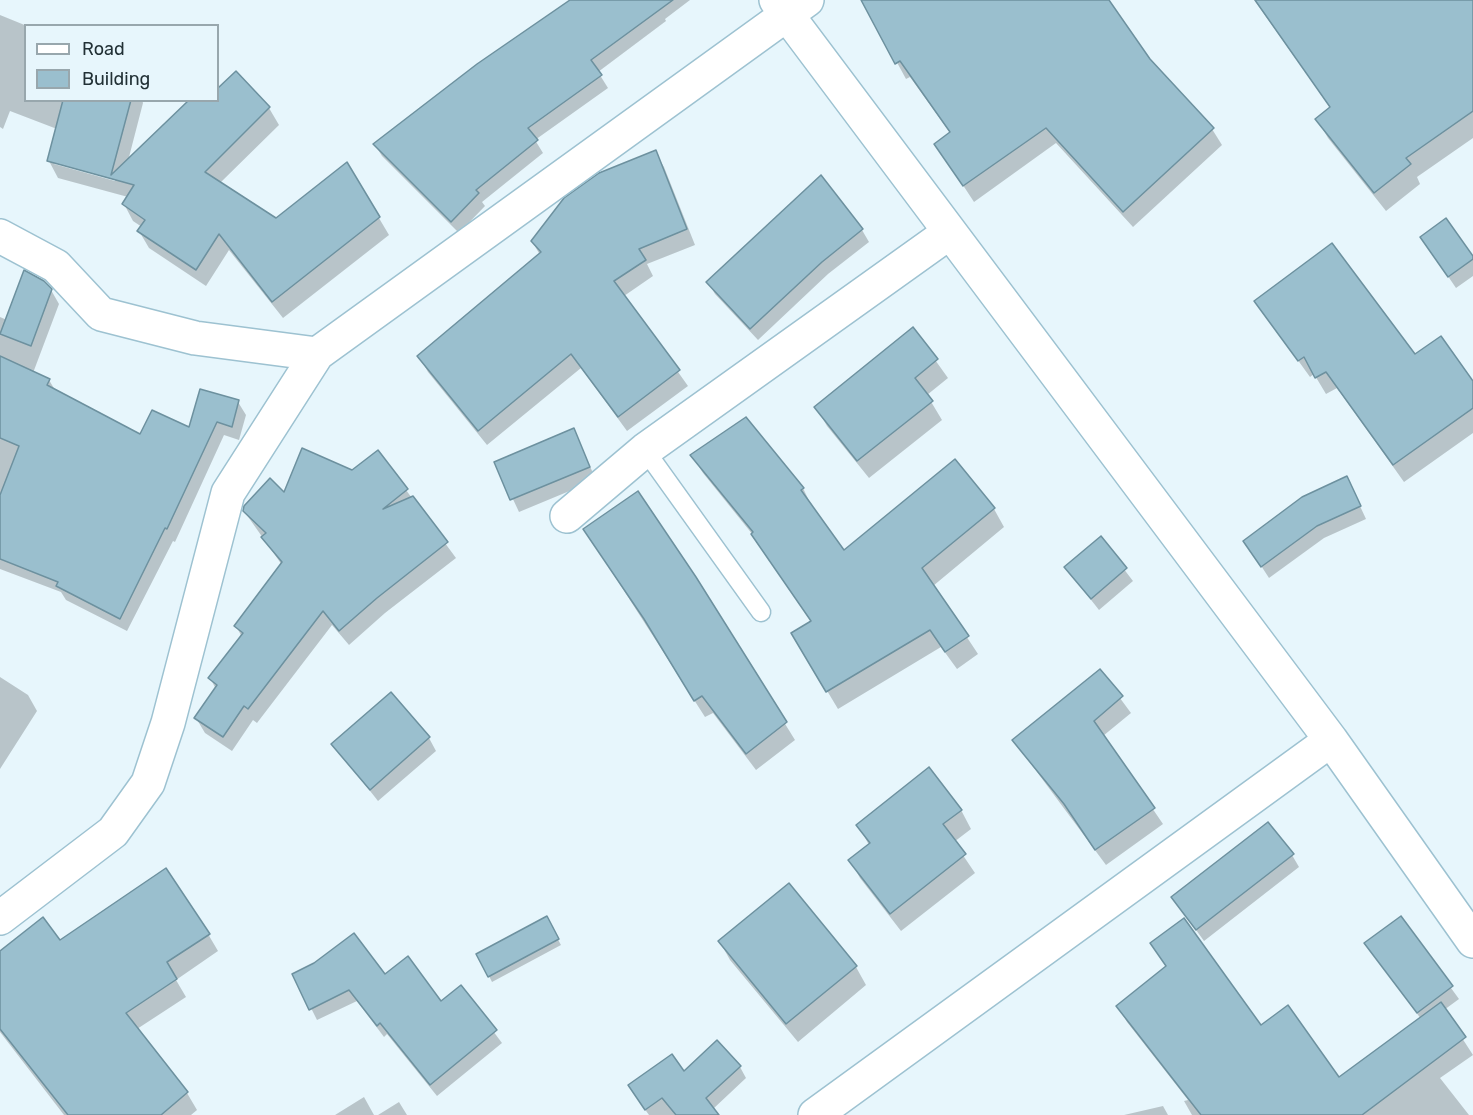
<!DOCTYPE html>
<style>
body{margin:0}
#map{position:relative;width:1473px;height:1115px;overflow:hidden;background:#e7f6fc;font-family:Rubik,sans-serif}
canvas{display:block}
.legend{position:absolute;left:24px;top:24px;width:195px;height:78px;box-sizing:border-box;background:#e7f6fc;border:2px solid #98a7ad;margin:0;padding:8px 10px;list-style:none;font-size:18px;color:#223136}
.legend li{display:flex;align-items:center;gap:12px;height:30px}
.legend b{width:30px;border:2px solid #98a7ad}
</style>
<div id="map">
<canvas width="1473" height="1115"></canvas>
<ul class="legend">
<li><b style="height:8px;background:#fff"></b>Road</li>
<li><b style="height:16px;background:#9abfce"></b>Building</li>
</ul>
</div>
<script>
const ctx = document.querySelector('canvas').getContext('2d');
ctx.lineJoin = 'round';
function fill(path, color) { ctx.fillStyle = color; ctx.fill(path, 'evenodd'); }
const toPath = rows => new Path2D(rows.map(r => 'M' + r).join(''));
function strokePath(path, color, width, dash) { ctx.strokeStyle = color; ctx.lineWidth = width; ctx.lineCap = dash ? 'butt' : 'round'; ctx.setLineDash(dash || []); ctx.stroke(path); }
fill(toPath([
 [575,0,690,0,665,19,666,21,598,72,608,88,535,140,543,153,482,202,485,206,459,233,382,156,375,145],
 [863,0,1107,0,1149,60,1212,129,1222,145,1133,227,1056,143,974,202,936,144,951,134,910,77,906,79],
 [1254,0,1466,0,1473,2,1473,138,1417,177,1420,184,1386,211,1328,138,1317,119,1331,108],
 [0,15,27,26,26,100,142,100,143,103,128,161,218,100,218,90,236,73,269,108,279,125,220,183,276,220,347,164,389,235,283,318,229,250,206,286,149,248,139,231,142,227,133,221,124,204,128,197,58,178,49,161,57,129,10,111,3,129,0,127],
 [54,161,115,178,115,181,54,164],
 [655,152,664,167,695,245,647,264,653,276,624,296,688,386,627,431,581,368,487,445,428,372,419,356,540,255,532,241],
 [862,230,869,242,828,274,758,340,715,294,708,282],
 [1422,238,1473,258,1473,276,1456,288],
 [51,290,59,304,33,373,49,380,55,390,141,436,190,429,238,402,246,415,239,440,224,435,175,542,173,541,127,631,66,600,61,592,0,569,0,317,7,320],
 [1256,302,1473,383,1473,433,1404,482,1337,388,1326,394,1314,374,1310,377],
 [913,329,948,378,927,395,942,420,869,478,827,426,816,407],
 [574,430,596,480,519,512,496,463],
 [692,456,803,488,812,507,843,552,994,509,1004,527,933,586,978,654,957,669,941,647,838,709,793,634,812,623,753,535,703,473],
 [352,471,406,490,456,558,385,613,349,645,332,625,257,723,253,720,232,751,205,733,196,718,216,689,210,678,242,637,236,626,282,565,244,511],
 [1347,478,1366,519,1324,538,1269,578,1245,541],
 [585,530,695,578,795,740,756,770,713,713,705,717],
 [1100,538,1133,581,1099,610,1066,568],
 [1100,671,1131,713,1103,736,1163,824,1106,865,1014,741],
 [0,677,28,695,37,711,0,769],
 [391,694,429,738,436,751,378,801,333,744],
 [961,810,971,829,954,842,975,873,901,931,860,878,850,860,869,845,858,825],
 [1292,855,1299,867,1204,941,1173,898],
 [546,918,561,945,492,982,478,954],
 [1400,918,1459,999,1444,1010,1473,1055,1440,1078,1469,1115,1192,1115,1184,1101,1188,1100,1127,1022,1118,1006,1167,967,1152,943,1261,1027,1339,1079,1421,1019,1366,944],
 [208,934,218,951,176,980,186,997,137,1029,187,1093,197,1110,191,1115,64,1115,0,1032,0,953,59,942],
 [720,942,856,967,866,985,798,1042,730,960],
 [294,974,385,976,441,1003,460,987,502,1043,437,1096,387,1034,384,1037,357,1001,317,1020],
 [740,1067,746,1078,713,1109,717,1115,649,1115,636,1097],
 [364,1097,374,1115,335,1115],
 [399,1102,407,1115,378,1115],
 [1163,1106,1168,1115,1124,1115]
]), '#0003');
const building = toPath([
 [570,0,673,0,591,60,602,75,528,128,538,140,476,190,479,193,451,222,373,144,477,64,570,0],
 [861,0,1109,0,1150,59,1214,128,1123,212,1046,128,963,186,934,144,950,132,900,61,895,64,861,0],
 [1255,0,1473,0,1473,111,1406,158,1411,164,1374,193,1315,119,1330,107,1255,0],
 [236,71,270,107,205,172,276,218,347,162,380,217,272,302,219,234,196,270,137,231,145,220,122,204,134,185,47,161,63,100,131,100,111,175,189,100,218,100,218,88,236,71],
 [656,150,687,229,639,249,646,260,614,281,680,370,618,417,571,354,478,431,417,356,541,252,531,241,564,198,599,173,656,150],
 [821,175,863,229,822,262,750,329,706,282,821,175],
 [1446,218,1473,256,1473,259,1448,277,1420,237,1446,218],
 [1332,243,1415,354,1441,336,1473,381,1473,408,1393,465,1326,372,1315,378,1304,357,1298,361,1254,301,1332,243],
 [24,270,44,281,52,289,31,346,0,334,24,270],
 [913,327,938,359,915,378,933,401,857,461,814,407,913,327],
 [0,356,50,379,47,385,140,434,152,410,189,427,200,389,239,400,232,427,217,422,167,529,165,528,120,619,56,586,58,582,0,559,0,495,19,446,0,438,0,356],
 [746,417,804,488,801,490,844,550,955,459,995,508,922,568,969,636,945,652,930,630,826,692,791,633,811,621,751,534,753,532,690,455,746,417],
 [574,428,590,467,510,500,494,462,574,428],
 [302,448,352,470,378,450,408,489,383,509,413,496,448,542,377,598,339,631,323,611,248,709,244,706,223,737,194,718,217,685,208,678,243,633,234,626,282,562,261,537,266,533,243,511,244,506,270,478,284,492,302,448],
 [1347,476,1361,506,1317,526,1261,567,1243,541,1302,497,1347,476],
 [638,491,696,577,787,722,746,754,702,696,694,701,644,619,583,529,638,491],
 [1101,536,1127,568,1091,599,1064,567,1101,536],
 [1100,669,1123,696,1094,721,1155,808,1095,850,1064,804,1012,740,1100,669],
 [391,692,430,737,370,790,331,744,391,692],
 [929,767,962,810,943,824,966,854,890,914,848,860,870,843,856,825,929,767],
 [1268,822,1294,854,1196,930,1171,897,1268,822],
 [166,868,210,934,167,962,177,979,126,1013,188,1092,161,1115,68,1115,0,1029,0,951,43,917,60,940,166,868],
 [789,883,857,966,786,1024,718,941,789,883],
 [547,916,559,939,488,977,476,954,547,916],
 [1401,916,1453,986,1417,1013,1364,943,1401,916],
 [1184,918,1261,1025,1288,1005,1339,1077,1441,1002,1466,1037,1362,1115,1201,1115,1116,1006,1166,966,1150,943,1184,918],
 [354,933,385,974,408,956,441,1001,461,985,497,1030,430,1085,380,1023,377,1026,349,990,309,1010,292,974,314,963,354,933],
 [717,1040,741,1066,706,1098,719,1115,676,1115,662,1098,645,1110,628,1085,672,1054,684,1071,717,1040]
]);
fill(building, '#9abfce');
strokePath(building, '#6d919f', 1.5);
const service = toPath([
 [645,450,761,612]
]);
const minor = toPath([
 [776,0,1331,740,1473,941],
 [0,236,56,266,101,314,195,338,317,354],
 [567,516,645,450,950,232],
 [0,918,113,832,148,783,168,723,228,493,317,354,807,0],
 [815,1115,1331,740]
]);
strokePath(service, '#9dc2d1', 21);
strokePath(minor, '#9dc2d1', 36);
strokePath(service, '#fff', 18);
strokePath(minor, '#fff', 33);
</script>
